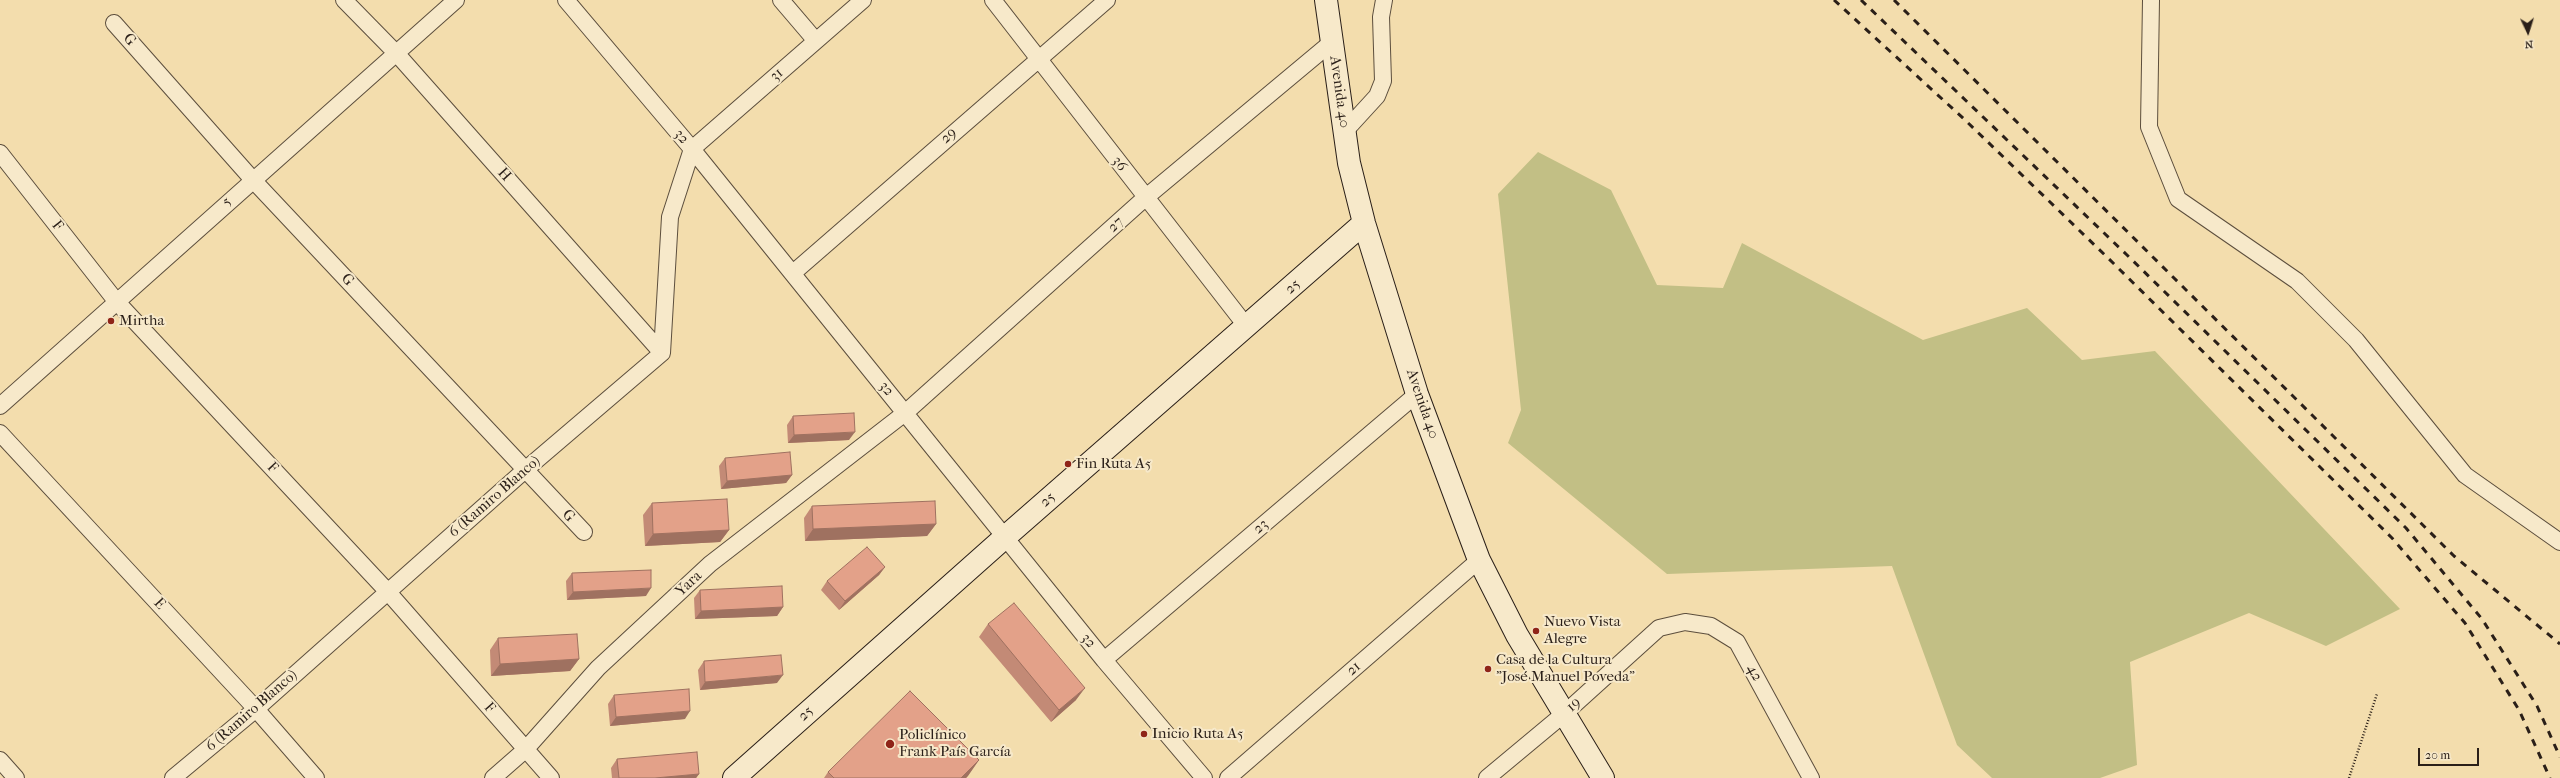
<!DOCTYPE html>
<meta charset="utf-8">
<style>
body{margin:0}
#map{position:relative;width:2560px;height:778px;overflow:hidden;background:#f3ddad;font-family:"IM FELL French Canon",serif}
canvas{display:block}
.north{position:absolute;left:2508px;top:12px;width:40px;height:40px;-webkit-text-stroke:3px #f7e9ca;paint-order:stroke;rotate:176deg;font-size:11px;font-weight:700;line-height:16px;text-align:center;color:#2a1f18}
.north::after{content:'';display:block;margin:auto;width:14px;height:18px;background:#2a1f18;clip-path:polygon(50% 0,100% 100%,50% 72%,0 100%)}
.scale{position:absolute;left:2418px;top:748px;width:61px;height:18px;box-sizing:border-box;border:2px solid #2a1f18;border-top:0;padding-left:5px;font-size:12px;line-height:14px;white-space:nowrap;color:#2a1f18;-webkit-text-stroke:3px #f7e9ca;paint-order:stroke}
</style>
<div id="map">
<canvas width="2560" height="778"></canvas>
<div class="north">N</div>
<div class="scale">20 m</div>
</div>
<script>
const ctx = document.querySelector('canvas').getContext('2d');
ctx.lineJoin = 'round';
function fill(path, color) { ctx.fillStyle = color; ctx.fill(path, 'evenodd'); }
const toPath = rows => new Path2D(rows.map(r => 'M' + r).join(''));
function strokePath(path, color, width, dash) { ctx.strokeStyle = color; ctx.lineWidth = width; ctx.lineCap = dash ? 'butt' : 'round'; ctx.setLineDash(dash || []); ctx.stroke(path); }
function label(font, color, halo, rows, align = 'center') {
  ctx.font = font + ' "IM FELL French Canon",serif'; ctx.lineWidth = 4; ctx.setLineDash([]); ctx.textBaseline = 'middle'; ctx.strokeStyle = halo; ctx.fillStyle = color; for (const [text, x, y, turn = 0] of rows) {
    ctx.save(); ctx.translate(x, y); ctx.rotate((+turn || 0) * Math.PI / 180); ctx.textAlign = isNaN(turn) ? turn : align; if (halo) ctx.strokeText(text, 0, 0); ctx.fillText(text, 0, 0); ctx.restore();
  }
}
fill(toPath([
 [1538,152,1611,190,1657,285,1723,288,1742,243,1923,340,2027,308,2082,360,2155,351,2400,609,2326,646,2249,613,2130,662,2137,765,2100,778,1992,778,1957,745,1892,566,1667,574,1508,443,1521,410,1498,194]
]), '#c2bf85');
const street = toPath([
 [344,0,397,54,662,353],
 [566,0,692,149,1104,660,1204,778],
 [781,0,816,41],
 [993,0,1247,327],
 [2151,0,2149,127,2178,199,2297,281,2356,340,2465,475,2560,542],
 [114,23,253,180,584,532],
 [1345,131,1377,96,1383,81,1381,17,1384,0],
 [0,153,116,301,388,592,551,778],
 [793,273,1107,0],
 [0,406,456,0],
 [0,433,256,709,316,778],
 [1104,660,1417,394],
 [0,760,16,778],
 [173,778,256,709,525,470,662,353,670,217,692,149,863,0],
 [493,778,525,750,598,668,710,564,905,413,1145,198,1332,42],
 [1228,778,1479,560],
 [1487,778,1565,713,1659,628,1685,622,1711,626,1737,642,1811,778]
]);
const secondary = toPath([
 [1326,0,1349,163,1364,223,1417,394,1479,560,1517,635,1603,778],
 [734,778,1004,538,1364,223]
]);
strokePath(street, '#5c4e3d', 18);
strokePath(secondary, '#2a1f18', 24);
strokePath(toPath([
 [2349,778,2377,694]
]), '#2a1f18', 2.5, [1, 2]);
strokePath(street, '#f7e9ca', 16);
strokePath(secondary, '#f7e9ca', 22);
strokePath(toPath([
 [1834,0,1964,119,2109,259,2392,538,2465,623,2519,710,2550,778],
 [1861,0,2127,255,2406,528,2482,619,2537,706,2560,757],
 [1894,0,2454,556,2560,644]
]), '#2a1f18', 3, [7, 7]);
fill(toPath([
 [793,416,849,440,788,443,787,425],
 [725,458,792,475,786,483,721,489,719,466],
 [652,503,729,530,720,542,645,546,643,515],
 [812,506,936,524,927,536,805,541,804,518],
 [885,567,879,575,839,610,821,590,827,581],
 [572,573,646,596,567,600,566,581],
 [700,590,783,607,777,616,695,619,694,598],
 [988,624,1076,700,1051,722,979,637],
 [498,638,579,659,570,671,491,676,490,650],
 [704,661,777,683,700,690,698,670],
 [614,695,685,719,610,726,608,704],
 [617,759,699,774,696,778,612,778,611,768],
 [979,760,966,778,824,778,828,772]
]), '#c38a76');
fill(toPath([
 [855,432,849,440,788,443,794,435],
 [792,475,786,483,721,489,727,481],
 [936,524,927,536,805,541,813,529],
 [729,530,720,542,645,546,653,534],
 [885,567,879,575,839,610,845,601],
 [651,588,646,596,567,600,573,592],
 [783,607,777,616,695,619,701,611],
 [579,659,570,671,491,676,500,664],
 [783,675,777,683,700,690,705,682],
 [1085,688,1076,700,1051,722,1059,710],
 [690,711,685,719,610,726,616,717],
 [979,760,968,776,966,778,961,778],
 [699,774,696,778,655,778]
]), '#9f7160');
const building = toPath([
 [854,413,855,432,794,435,793,416,854,413],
 [790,452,792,475,727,481,725,458,790,452],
 [727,499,729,530,653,534,652,503,727,499],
 [935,501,936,524,813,529,812,506,935,501],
 [867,547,885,567,845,601,827,581,867,547],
 [651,570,651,588,573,592,572,573,651,570],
 [782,586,783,607,701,611,700,590,782,586],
 [1014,603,1085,688,1059,710,988,624,1014,603],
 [577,634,579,659,500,664,498,638,577,634],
 [781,655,783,675,705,682,704,661,781,655],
 [689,689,690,711,616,717,614,695,689,689],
 [910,691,979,760,961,778,834,778,828,772,910,691],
 [697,752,699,774,655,778,619,778,617,759,697,752]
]);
fill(building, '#e3a189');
strokePath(building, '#9f7160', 1);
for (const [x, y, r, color] of [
 [111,321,4,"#8f2418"],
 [1068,464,4,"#8f2418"],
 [1536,631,4,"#8f2418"],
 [1488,669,4,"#8f2418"],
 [1144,734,4,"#8f2418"],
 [890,744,5,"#8f2418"]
]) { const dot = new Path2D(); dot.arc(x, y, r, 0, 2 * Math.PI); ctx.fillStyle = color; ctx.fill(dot); strokePath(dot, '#f7e9ca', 1.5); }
label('15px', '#2a1f18', '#f7e9ca', [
 ["G",129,40,48],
 ["31",777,75,-41],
 ["Avenida 40",1339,92,82],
 ["29",949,136,-41],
 ["32",681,137,50],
 ["36",1119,164,53],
 ["H",504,175,48],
 ["5",227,202,-41],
 ["27",1116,225,-42],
 ["F",57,226,52],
 ["G",347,280,47],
 ["25",1293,287,-41],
 ["32",886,389,51],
 ["Avenida 40",1422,404,71],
 ["F",272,468,47],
 ["6 (Ramiro Blanco)",495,497,-41],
 ["25",1048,500,-41],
 ["G",568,516,47],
 ["23",1261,527,-40],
 ["Yara",689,584,-43],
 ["E",159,604,47],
 ["32",1088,641,51],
 ["21",1354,669,-41],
 ["42",1754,673,62],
 ["19",1574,705,-42],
 ["F",489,708,49],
 ["6 (Ramiro Blanco)",252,711,-41],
 ["25",806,714,-42]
]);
label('15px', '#2a1f18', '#f7e9ca', [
 ["Mirtha",119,321],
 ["Fin Ruta A5",1076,464],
 ["Nuevo Vista",1544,622],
 ["Alegre",1544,639],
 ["Casa de la Cultura",1496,660],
 ["\"José Manuel Poveda\"",1496,677],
 ["Inicio Ruta A5",1152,734],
 ["Policlínico",899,735],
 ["Frank País García",899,752]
], 'left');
</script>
